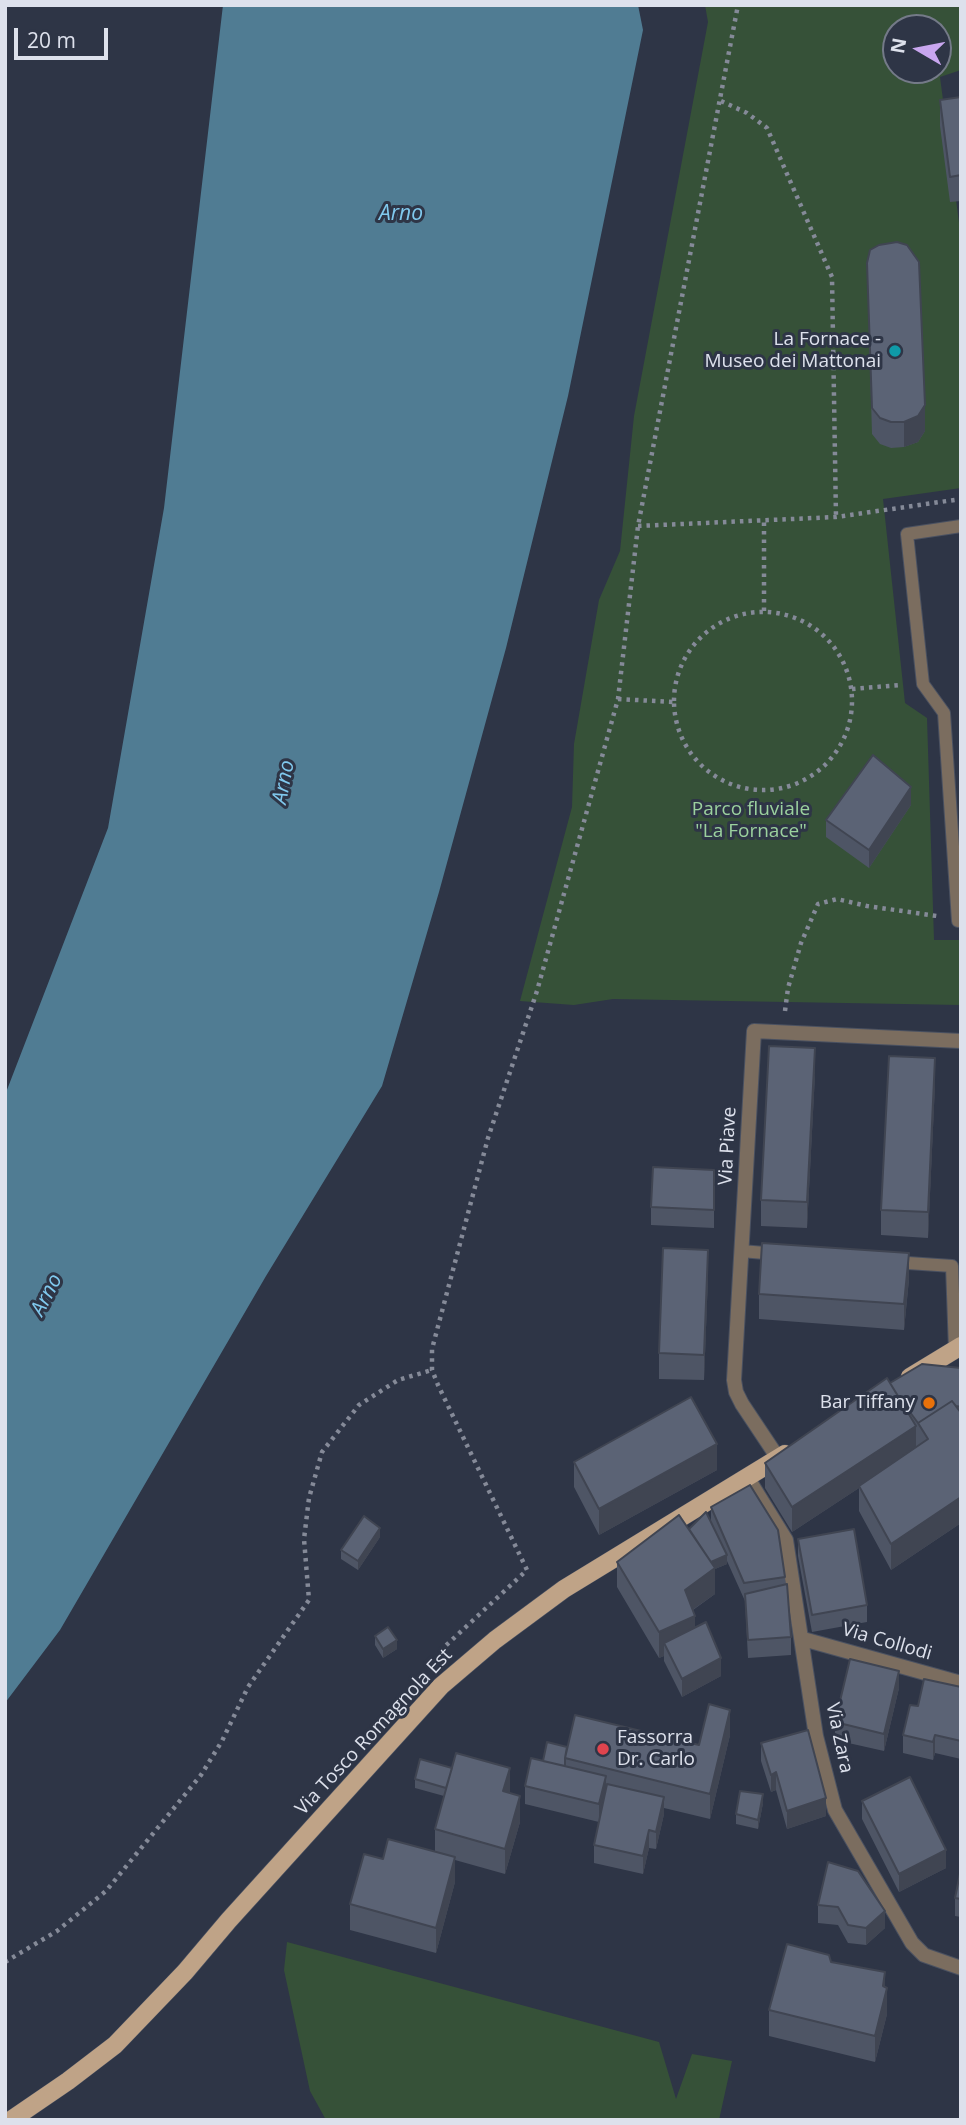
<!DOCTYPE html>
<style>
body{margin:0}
#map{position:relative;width:966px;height:2125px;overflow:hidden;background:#2e3546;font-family:"Open Sans",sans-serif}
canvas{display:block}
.frame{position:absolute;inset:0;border:7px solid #dde1ec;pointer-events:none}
.north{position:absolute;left:882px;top:14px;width:70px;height:70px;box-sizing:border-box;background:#2e3546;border:2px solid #747a88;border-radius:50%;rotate:280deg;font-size:19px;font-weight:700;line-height:28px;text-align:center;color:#dde1ec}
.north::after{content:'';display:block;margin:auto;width:24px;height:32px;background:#c8a6ef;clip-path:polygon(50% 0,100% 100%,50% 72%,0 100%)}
.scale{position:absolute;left:14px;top:28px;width:94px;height:32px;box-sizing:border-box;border:4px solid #dde1ec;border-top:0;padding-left:9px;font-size:21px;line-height:24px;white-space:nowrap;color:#dde1ec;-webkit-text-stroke:5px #2e3546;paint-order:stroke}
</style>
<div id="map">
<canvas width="966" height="2125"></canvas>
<div class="frame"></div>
<div class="north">N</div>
<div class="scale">20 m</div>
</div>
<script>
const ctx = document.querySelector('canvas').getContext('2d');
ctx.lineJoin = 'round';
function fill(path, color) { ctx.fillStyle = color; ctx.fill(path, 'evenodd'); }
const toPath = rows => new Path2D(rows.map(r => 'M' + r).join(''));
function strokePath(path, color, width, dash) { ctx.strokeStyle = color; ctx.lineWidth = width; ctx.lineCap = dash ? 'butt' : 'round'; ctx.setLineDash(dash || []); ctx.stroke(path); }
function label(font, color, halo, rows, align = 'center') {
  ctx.font = font + ' "Open Sans",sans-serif'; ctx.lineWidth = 6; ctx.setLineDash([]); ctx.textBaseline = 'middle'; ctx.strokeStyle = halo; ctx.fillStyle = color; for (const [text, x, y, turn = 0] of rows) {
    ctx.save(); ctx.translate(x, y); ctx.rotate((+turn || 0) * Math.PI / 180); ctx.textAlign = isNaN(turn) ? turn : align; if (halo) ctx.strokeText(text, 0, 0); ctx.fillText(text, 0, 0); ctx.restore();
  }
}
fill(toPath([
 [705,5,961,5,961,70,940,77,961,238,961,488,883,499,905,703,927,718,934,940,961,940,961,1005,613,999,574,1005,520,1001,572,807,574,744,599,600,620,551,634,416,708,22],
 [896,28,938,28,938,70,896,70],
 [287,1942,659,2042,676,2099,692,2054,732,2061,719,2120,326,2120,310,2091,284,1970]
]), '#365138');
fill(toPath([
 [223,5,638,5,643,30,568,396,506,648,439,892,382,1086,266,1276,60,1630,5,1703,5,1095,108,828,164,508]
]), '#507c93');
const service = toPath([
 [958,921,944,713,923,684,907,534,961,526],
 [741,1251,777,1254],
 [893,1262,952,1266,955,1350]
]);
const minor = toPath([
 [778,1458,742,1404,736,1392,734,1380,754,1031,961,1041],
 [747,1477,786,1540,816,1736,835,1810,912,1943,924,1955,961,1968],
 [803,1639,961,1683]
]);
const primary = toPath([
 [910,1377,961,1346],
 [11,2120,68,2081,115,2045,185,1972,229,1920,441,1686,495,1640,564,1589,785,1454]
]);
strokePath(service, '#4a5161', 14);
strokePath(minor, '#4a5161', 16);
strokePath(primary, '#4a5161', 19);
strokePath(toPath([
 [721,101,747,113,767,128,832,277,836,517],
 [638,526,836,517,961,499],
 [764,611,764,521],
 '674 701a89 89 0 1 1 178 0a89 89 0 1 1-178 0Z',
 [852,689,900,685],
 [618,699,673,702],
 [785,1011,788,988,801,943,818,904,837,899,867,906,937,916],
 [440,1651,527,1570,438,1385,432,1370,432,1349,488,1138,537,991,618,699,638,526,738,5],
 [5,1962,57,1931,106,1891,201,1775,222,1741,248,1687,309,1600,304,1539,309,1498,322,1452,359,1405,398,1380,432,1370]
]), '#858a98', 4.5, [3.5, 5]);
strokePath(service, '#7b6d5f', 12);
strokePath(minor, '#7b6d5f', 14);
strokePath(primary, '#bfa387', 18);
fill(toPath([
 [961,97,961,201,950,202,940,126,940,100],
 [867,263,925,431,918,442,904,447,891,448,880,444,872,434],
 [911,805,869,868,826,837,826,820],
 [815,1074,807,1228,761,1226,761,1200],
 [935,1084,928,1238,881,1235,881,1210],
 [714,1170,714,1228,651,1225,651,1207],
 [708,1276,704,1380,659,1379,659,1353],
 [909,1279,904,1330,759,1319,759,1294],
 [961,1368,961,1523,891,1570,859,1511,859,1488,792,1532,765,1488,765,1463,890,1383],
 [574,1462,717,1470,599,1535,574,1487],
 [711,1507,785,1577,791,1637,791,1655,748,1658,745,1601,727,1561,727,1564,715,1569,715,1594,693,1610,695,1627,721,1676,682,1697,664,1661,664,1656,659,1658,617,1587,617,1562,689,1529,711,1522],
 [380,1537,358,1570,341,1559,341,1550],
 [798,1539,867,1605,867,1622,812,1632,798,1556],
 [375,1636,397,1649,383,1658,375,1645],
 [961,1687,961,1759,935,1753,933,1760,903,1753,903,1735,918,1706],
 [899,1688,884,1751,835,1740,835,1722],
 [730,1735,710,1819,664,1808,664,1814,656,1849,649,1848,643,1874,594,1863,594,1845,599,1822,525,1804,525,1786,543,1761,567,1747,699,1745],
 [761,1743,826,1816,787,1829,776,1790,771,1792,761,1761],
 [415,1779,510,1793,520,1822,505,1874,455,1860,455,1882,436,1953,350,1930,350,1904,383,1859,435,1851,435,1829,444,1796,415,1788],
 [862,1801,946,1868,899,1892,862,1819],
 [763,1803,758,1829,736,1824,736,1814],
 [828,1862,885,1928,866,1945,848,1943,838,1925,818,1923,818,1905],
 [961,1869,961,1917,955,1916,955,1898],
 [831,1962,887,2014,875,2062,769,2036,769,2010],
 [961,2027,961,2053,959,2052,959,2035]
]), '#4e5565');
fill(toPath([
 [925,405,925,431,918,442,904,447,904,422],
 [911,787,911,805,869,868,869,850],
 [815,1048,815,1074,807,1228,807,1202],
 [935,1058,935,1084,928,1238,928,1212],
 [708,1250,708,1276,704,1380,704,1355],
 [909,1253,909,1279,904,1330,904,1304],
 [916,1426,916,1451,859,1486,859,1488,792,1532,792,1507],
 [717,1444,717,1470,599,1535,599,1509],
 [961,1497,961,1523,891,1570,891,1544],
 [380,1528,380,1537,358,1570,358,1561],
 [727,1555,727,1564,715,1569,715,1594,685,1615,685,1590,706,1564],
 [695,1616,695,1641,664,1643,664,1656,659,1658,659,1632],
 [397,1640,397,1649,383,1658,383,1649],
 [721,1658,721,1676,682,1697,682,1679],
 [899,1671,899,1688,884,1751,884,1734],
 [730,1710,730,1735,710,1819,710,1794],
 [935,1735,935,1753,933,1760,933,1742],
 [510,1768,510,1793,503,1791],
 [776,1772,776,1790,771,1792,771,1775],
 [606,1776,606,1794,599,1822,599,1804],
 [763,1794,763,1803,758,1829,758,1820],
 [520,1796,520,1822,505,1874,505,1849],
 [664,1797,664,1814,656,1849,656,1832],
 [826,1798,826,1816,787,1829,787,1811],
 [649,1830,649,1848,643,1874,643,1856],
 [946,1850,946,1868,899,1892,899,1874],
 [455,1857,455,1882,436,1953,436,1928],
 [885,1911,885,1928,866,1945,866,1928],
 [885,1972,885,1996,887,1988,887,2014,875,2062,875,2036]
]), '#404552');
const building = toPath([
 [961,97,961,175,950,177,940,100,961,97],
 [897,242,907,245,919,262,925,405,918,416,904,422,891,422,880,418,872,408,867,263,870,250,879,245,897,242],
 [873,755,911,787,869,850,826,820,873,755],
 [769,1046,815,1048,807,1202,761,1200,769,1046],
 [889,1056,935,1058,928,1212,881,1210,889,1056],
 [653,1167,714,1170,714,1210,651,1207,653,1167],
 [762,1243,909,1253,904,1304,759,1294,762,1243],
 [663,1248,708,1250,704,1355,659,1353,663,1248],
 [922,1364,961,1368,961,1407,956,1406,952,1401,918,1423,898,1396,890,1383,922,1364],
 [887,1378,916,1426,792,1507,765,1463,887,1378],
 [691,1397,717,1444,599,1509,574,1462,691,1397],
 [952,1401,961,1413,961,1497,891,1544,859,1486,928,1439,918,1423,952,1401],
 [750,1485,778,1530,785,1577,744,1583,711,1507,750,1485],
 [706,1512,727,1555,711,1562,689,1529,706,1512],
 [679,1515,715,1568,685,1590,695,1616,659,1632,617,1562,679,1515],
 [364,1516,380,1528,358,1561,341,1550,364,1516],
 [854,1529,867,1605,812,1615,798,1539,854,1529],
 [787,1584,791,1637,748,1640,745,1594,787,1584],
 [706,1622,721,1658,682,1679,664,1643,706,1622],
 [388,1627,397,1640,383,1649,375,1636,388,1627],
 [850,1659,899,1671,884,1734,835,1722,850,1659],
 [924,1679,961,1687,961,1741,935,1735,933,1742,903,1735,910,1705,918,1706,924,1679],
 [709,1704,730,1710,710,1794,565,1758,575,1715,699,1745,709,1704],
 [808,1730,826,1798,787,1811,776,1772,771,1775,761,1743,808,1730],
 [547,1742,567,1747,565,1758,565,1766,543,1761,547,1742],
 [456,1753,510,1768,503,1791,520,1796,505,1849,435,1829,456,1753],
 [531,1758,606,1776,599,1804,525,1786,531,1758],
 [420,1759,452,1768,446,1788,415,1779,420,1759],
 [910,1777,946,1850,899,1874,862,1801,910,1777],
 [607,1784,664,1797,656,1832,649,1830,643,1856,594,1845,607,1784],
 [740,1791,763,1794,758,1820,736,1814,740,1791],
 [388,1839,455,1857,436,1928,350,1904,364,1854,383,1859,388,1839],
 [828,1862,858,1871,885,1911,866,1928,848,1925,838,1907,818,1905,828,1862],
 [961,1869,961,1899,955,1898,961,1869],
 [787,1944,829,1955,831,1962,885,1972,883,1986,887,1988,875,2036,769,2010,787,1944]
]);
fill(building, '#5b6375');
strokePath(building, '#404552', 2);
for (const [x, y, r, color] of [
 [895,351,7,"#0f9aa8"],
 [929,1403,7,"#e8710a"],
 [603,1749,7,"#e0444e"]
]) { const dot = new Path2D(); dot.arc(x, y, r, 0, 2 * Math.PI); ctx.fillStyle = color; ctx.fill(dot); strokePath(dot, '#2e3546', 2.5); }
label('19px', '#dde1ec', '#2e3546', [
 ["La Fornace -",881,340],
 ["Museo dei Mattonai",881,362],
 ["Bar Tiffany",915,1403],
 ["Fassorra",617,1738,"left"],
 ["Dr. Carlo",617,1760,"left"]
], 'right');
label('19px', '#9bd19e', '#2e3546', [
 ["Parco fluviale",751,810],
 ["\"La Fornace\"",751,832]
]);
label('19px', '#dde1ec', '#2e3546', [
 ["Via Piave",728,1146,-87],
 ["Via Collodi",887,1642,16],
 ["Via Tosco Romagnola Est",374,1732,-47],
 ["Via Zara",839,1738,78]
]);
label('italic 21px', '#80c9ee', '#2e3546', [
 ["Arno",401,214],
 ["Arno",284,782,-79],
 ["Arno",47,1295,-63]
]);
</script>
